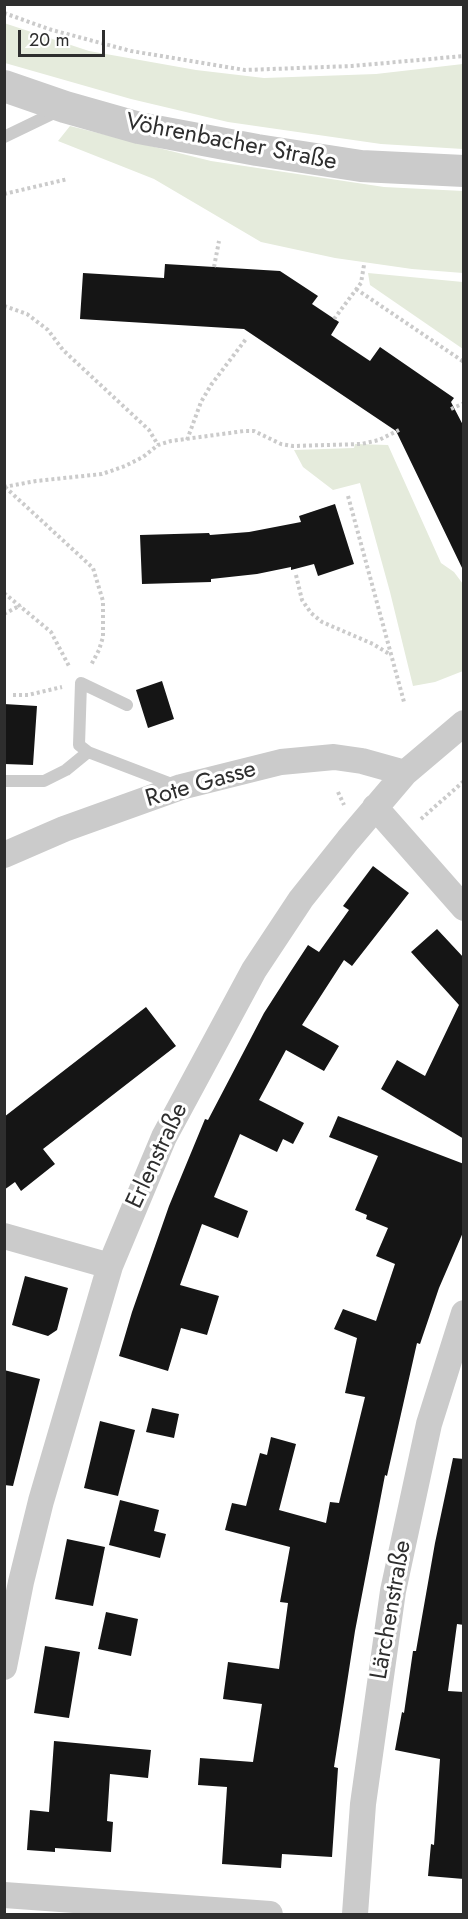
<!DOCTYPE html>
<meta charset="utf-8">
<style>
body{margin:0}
#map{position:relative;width:468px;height:1919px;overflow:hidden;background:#fff;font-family:Jost,sans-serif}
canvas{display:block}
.frame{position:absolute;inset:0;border:6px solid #2e2e2e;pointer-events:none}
.scale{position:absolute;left:18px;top:30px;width:87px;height:27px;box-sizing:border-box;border:3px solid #2e2e2e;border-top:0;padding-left:8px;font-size:18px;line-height:21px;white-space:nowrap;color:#2e2e2e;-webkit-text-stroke:4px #fff;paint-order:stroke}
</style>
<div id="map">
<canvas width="468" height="1919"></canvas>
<div class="frame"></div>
<div class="scale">20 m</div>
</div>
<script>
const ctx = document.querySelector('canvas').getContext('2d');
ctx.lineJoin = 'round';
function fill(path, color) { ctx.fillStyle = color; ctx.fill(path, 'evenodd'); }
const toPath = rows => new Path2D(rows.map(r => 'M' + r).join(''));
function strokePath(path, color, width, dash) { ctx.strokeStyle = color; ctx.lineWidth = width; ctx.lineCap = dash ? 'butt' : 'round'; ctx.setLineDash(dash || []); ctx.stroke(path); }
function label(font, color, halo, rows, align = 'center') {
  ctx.font = font + ' Jost,sans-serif'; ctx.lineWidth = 6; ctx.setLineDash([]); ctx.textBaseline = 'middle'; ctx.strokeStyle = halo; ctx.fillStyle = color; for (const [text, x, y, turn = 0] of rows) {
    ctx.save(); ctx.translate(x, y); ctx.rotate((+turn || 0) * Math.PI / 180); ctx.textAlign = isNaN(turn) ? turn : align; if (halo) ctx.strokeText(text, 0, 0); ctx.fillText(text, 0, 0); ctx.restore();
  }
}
fill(toPath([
 [4,23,89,51,196,70,264,78,376,74,463,64,463,149,381,144,228,122,131,99,5,63],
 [70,126,211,161,384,187,463,191,463,273,412,269,335,258,261,242,154,179,58,141],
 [368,273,463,282,463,349,370,285],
 [355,444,388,445,441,563,454,572,463,584,463,671,435,682,413,686,390,592,360,483,333,490,303,467,294,450,354,448]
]), '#e5ebdc');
fill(toPath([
 [165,264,280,271,318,296,312,304,339,322,331,335,370,361,380,347,454,398,451,402,464,427,464,572,396,431,244,329,80,319,83,273,164,278],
 [335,504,354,564,318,576,314,564,291,570,291,567,257,574,211,579,211,582,142,584,140,535,209,533,210,535,249,532,301,522,299,516],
 [162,681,174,719,148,728,136,690],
 [4,704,37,706,33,765,4,764],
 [373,866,409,893,352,966,344,960,302,1025,339,1046,324,1071,286,1050,259,1100,304,1123,293,1144,283,1139,277,1152,240,1134,214,1197,248,1211,238,1238,202,1224,180,1285,219,1296,207,1335,181,1328,168,1371,119,1356,132,1312,169,1206,205,1119,208,1120,264,1013,289,974,308,945,319,952,349,910,343,906],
 [437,929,464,958,464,1139,381,1089,397,1060,425,1076,459,1005,411,952],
 [146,1007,176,1046,43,1149,55,1164,21,1191,15,1182,4,1190,4,1117],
 [338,1116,464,1164,464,1230,439,1288,420,1344,417,1343,387,1476,385,1475,355,1631,334,1767,338,1768,332,1857,282,1854,281,1868,222,1864,227,1787,198,1785,200,1758,253,1762,262,1704,223,1699,228,1662,279,1669,288,1603,280,1602,290,1547,225,1530,232,1503,246,1506,260,1453,267,1455,271,1437,296,1444,279,1510,326,1523,330,1502,339,1503,365,1397,345,1393,357,1338,334,1329,343,1309,376,1321,395,1264,376,1256,388,1228,366,1219,367,1215,355,1210,378,1156,329,1137],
 [25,1276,68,1288,57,1330,48,1336,12,1325],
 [4,1370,40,1379,13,1486,4,1485],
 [152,1408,179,1414,174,1438,146,1432],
 [100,1421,135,1430,118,1496,84,1488],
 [453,1458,464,1459,464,1625,457,1624,448,1691,464,1692,464,1879,428,1876,431,1844,434,1845,440,1759,395,1750,402,1712,404,1713,413,1651,416,1651,435,1543],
 [120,1500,159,1510,154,1531,166,1534,160,1558,109,1545],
 [67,1539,105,1547,93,1606,55,1599],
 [106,1612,138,1619,131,1656,98,1649],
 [45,1646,80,1652,69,1718,34,1713],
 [54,1741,151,1750,148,1778,110,1774,107,1821,113,1822,111,1852,55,1848,55,1852,27,1850,30,1810,49,1812]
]), '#151515');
strokePath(toPath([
 [4,13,52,30,131,51,245,70,352,66,464,56],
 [4,194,68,179],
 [214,267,219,241],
 [356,289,464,362],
 [4,306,27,314,48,330,63,350,149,430,158,445],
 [334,319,361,283,364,265],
 [451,409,464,403],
 [187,440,201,402,211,385,246,339],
 [4,487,36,481,102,474,125,466,143,457,158,445,171,441,244,431,254,431,281,444,293,446,361,444,379,440,399,430],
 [5,487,93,568,103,601,103,637,99,650,91,665],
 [348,496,404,702],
 [296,575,302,600,311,613,322,622,373,644,391,655],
 [4,593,51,632,70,668],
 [4,614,21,605],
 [13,695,28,695,62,687],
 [338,792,344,805],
 [421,819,464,781]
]), '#cbcbcb', 4, [3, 3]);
strokePath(toPath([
 [4,137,60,110],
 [127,705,81,683,79,745,88,752,177,786],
 [4,781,44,781,66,770,88,752]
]), '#cbcbcb', 12);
strokePath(toPath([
 [375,807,464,908],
 [4,855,64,829,181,787,281,762,334,757,362,761,405,773],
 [4,1236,110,1266],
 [4,1667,21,1582,41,1501,110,1266,164,1137,254,970,301,899,348,840,405,773,464,723],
 [4,1895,270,1914],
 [355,1914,363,1804,393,1591,429,1424,464,1313]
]), '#cbcbcb', 26);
strokePath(toPath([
 [4,86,65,107,139,128,257,150,361,166,464,171]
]), '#cbcbcb', 32);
label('24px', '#2e2e2e', '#fff', [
 ["Vöhrenbacher Straße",231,143,11],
 ["Rote Gasse",201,785,-16],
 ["Erlenstraße",158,1156,-65],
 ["Lärchenstraße",392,1610,-80]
]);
</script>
